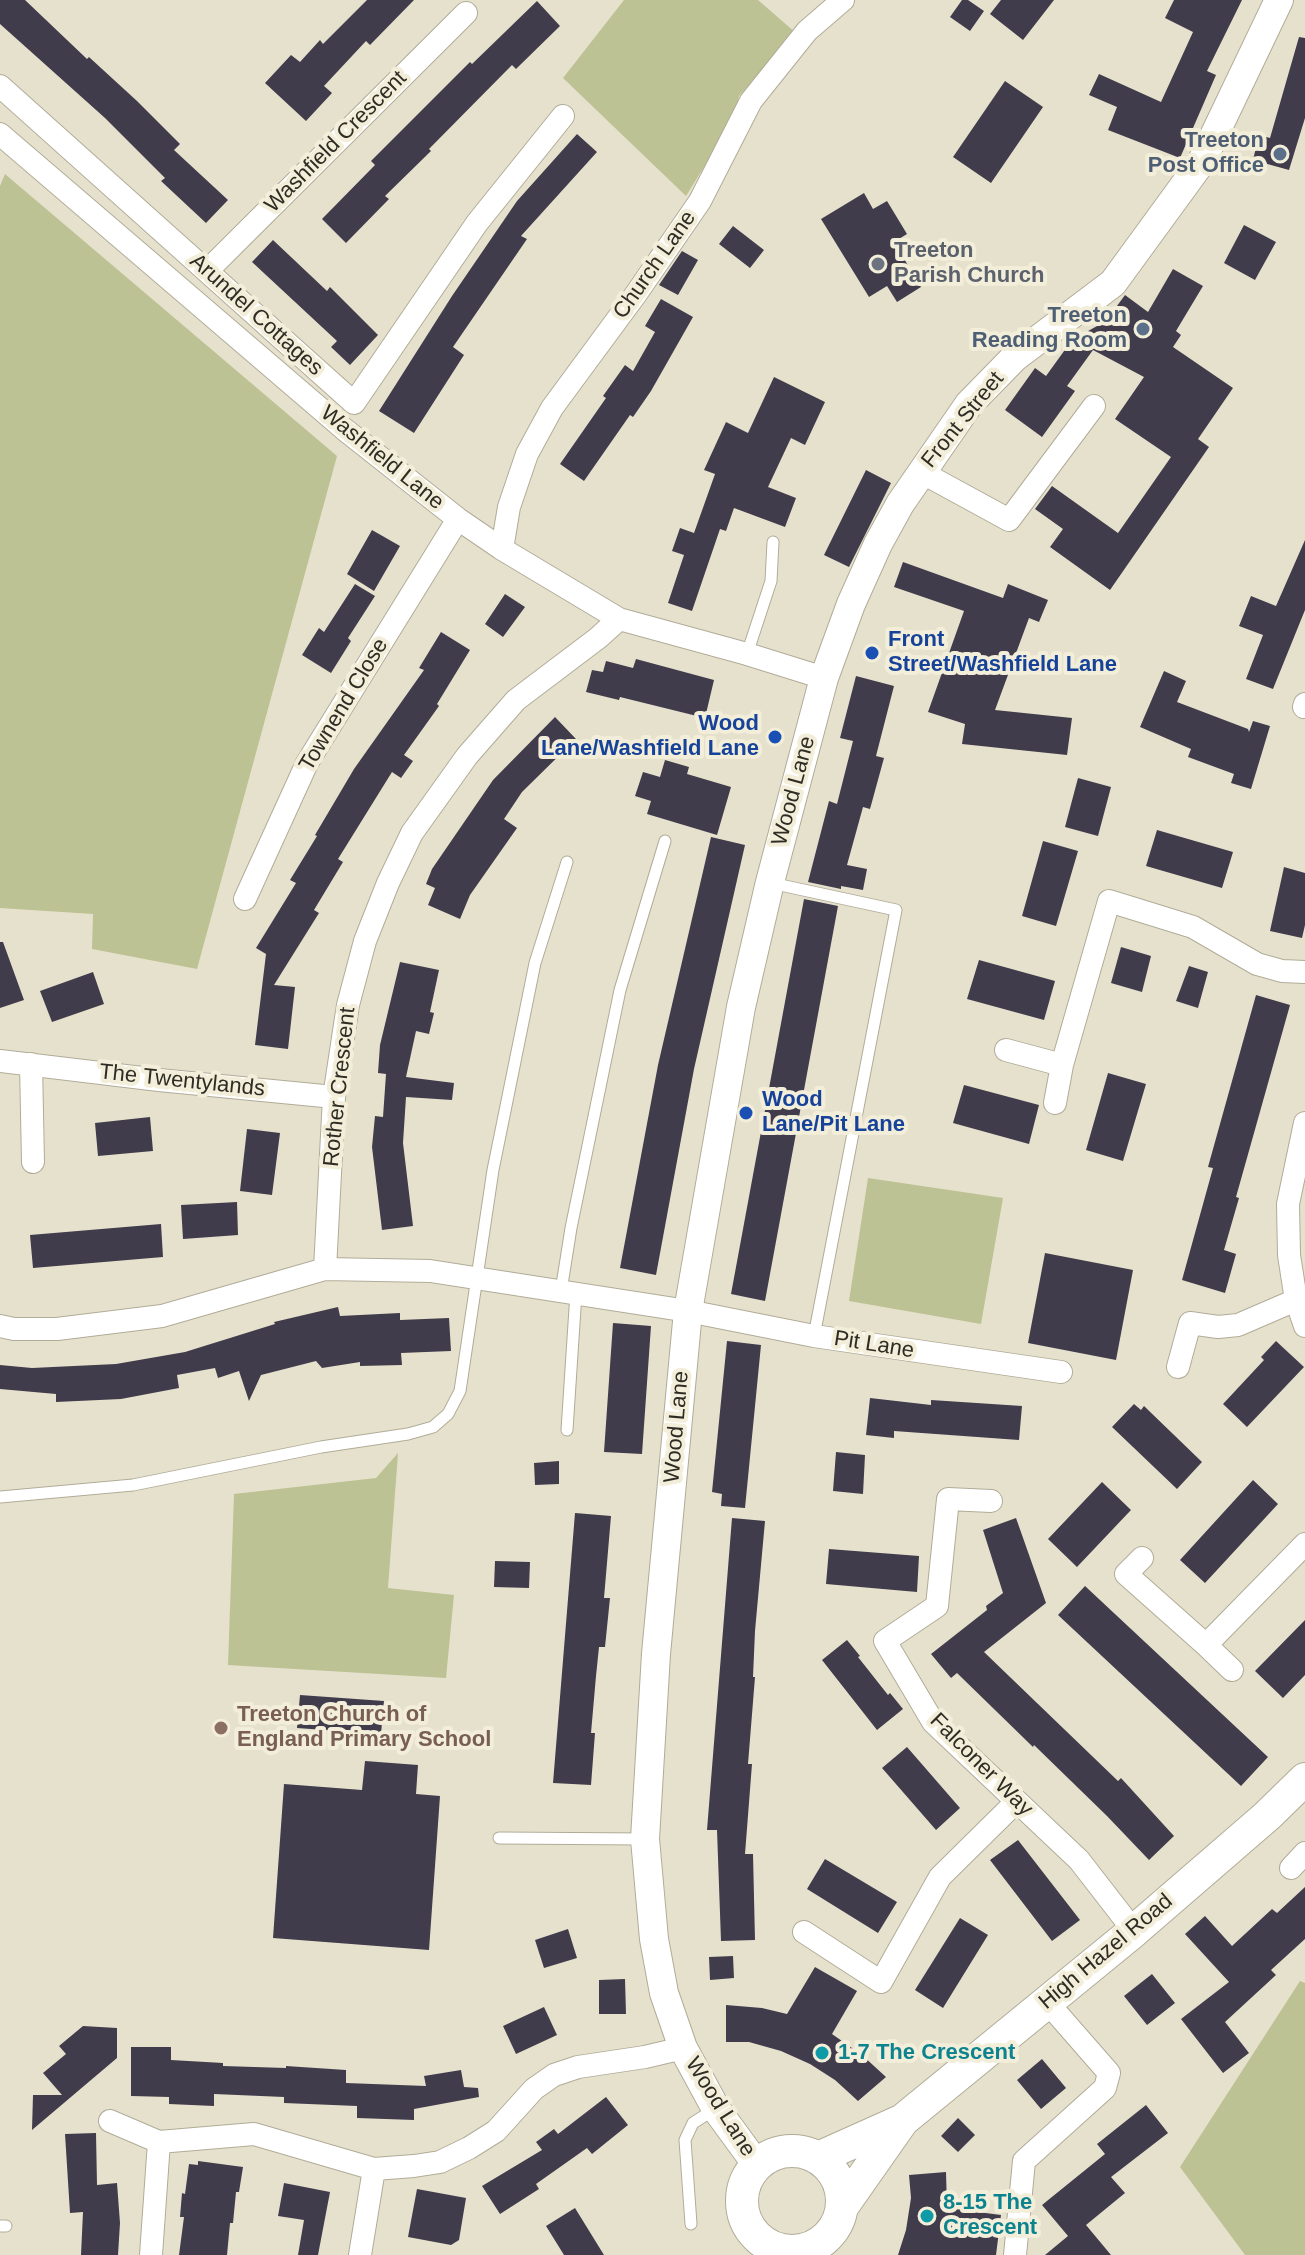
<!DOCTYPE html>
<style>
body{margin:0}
canvas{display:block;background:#e6e1cc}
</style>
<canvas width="1305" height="2255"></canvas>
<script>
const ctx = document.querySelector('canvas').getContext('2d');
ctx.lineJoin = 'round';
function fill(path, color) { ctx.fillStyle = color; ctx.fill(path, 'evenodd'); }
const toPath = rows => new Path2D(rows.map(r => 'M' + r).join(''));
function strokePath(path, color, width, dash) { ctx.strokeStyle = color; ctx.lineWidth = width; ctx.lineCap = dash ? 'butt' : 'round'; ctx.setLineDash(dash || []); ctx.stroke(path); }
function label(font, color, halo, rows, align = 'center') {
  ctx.font = font + ' Helvetica,sans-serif'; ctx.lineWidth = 8; ctx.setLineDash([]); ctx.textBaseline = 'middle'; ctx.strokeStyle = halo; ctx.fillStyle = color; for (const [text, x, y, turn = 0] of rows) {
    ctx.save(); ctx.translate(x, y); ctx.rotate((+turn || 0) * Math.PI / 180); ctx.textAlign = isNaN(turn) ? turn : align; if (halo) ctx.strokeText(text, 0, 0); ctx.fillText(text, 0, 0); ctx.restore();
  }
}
fill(toPath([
 [624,0,758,0,796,33,739,96,735,117,686,196,563,78],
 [5,174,337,456,197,969,92,949,93,914,0,908,0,186],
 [868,1178,1003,1198,981,1324,849,1301],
 [398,1453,388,1588,454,1595,446,1678,228,1665,234,1494,376,1478],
 [1300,1981,1305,1983,1305,2255,1245,2255,1180,2167]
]), '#bdc294');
fill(toPath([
 [0,0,25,0,87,59,89,57,137,101,180,144,174,150,228,200,206,223,161,181,165,178,105,118,0,24],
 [367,0,414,0,370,45,366,41,324,86,332,93,306,121,265,83,291,55,300,62,320,40,323,44],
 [962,0,968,0,984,11,970,31,950,17],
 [1001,0,1054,0,1023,40,990,14],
 [1174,0,1242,0,1207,71,1216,75,1180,158,1108,130,1117,107,1089,95,1099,74,1161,102,1193,32,1165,18],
 [537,1,560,26,516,69,512,65,429,149,431,151,385,196,389,199,346,243,322,219,375,165,371,161,470,62,472,64],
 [1299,37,1305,38,1305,118,1289,170,1253,160,1259,135,1270,138],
 [1005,81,1043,107,991,183,953,157],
 [577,134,597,152,521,236,527,239,453,347,464,355,414,433,379,411,452,296,517,201],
 [864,193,873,209,887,201,907,234,894,242,921,287,897,302,887,286,869,297,821,219],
 [1244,225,1276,242,1255,280,1224,263],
 [733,226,764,250,750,268,719,244],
 [273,240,327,291,330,287,378,335,350,365,331,347,337,341,252,262],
 [682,251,698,260,678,295,659,285],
 [1173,269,1203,286,1176,331,1181,335,1173,347,1233,388,1198,439,1209,447,1110,590,1050,547,1063,529,1035,509,1052,486,1118,533,1171,457,1115,419,1144,377,1093,350,1067,386,1075,391,1042,437,1005,410,1035,368,1046,376,1072,340,1106,321,1125,295,1148,312],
 [661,299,693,317,651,391,633,417,630,415,584,481,560,464,606,398,603,396,625,365,633,371,655,332,645,326],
 [774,377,825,402,805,445,791,438,768,487,796,498,785,527,734,508,726,531,720,529,692,611,668,603,684,555,672,551,680,528,694,533,715,474,704,470,726,422,748,433],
 [866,470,891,483,849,567,824,555],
 [372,530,400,546,374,591,347,574],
 [1305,540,1305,610,1273,689,1246,679,1263,635,1239,626,1251,596,1276,606],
 [903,562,1003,598,1008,584,1048,600,1039,622,1029,618,995,710,1072,718,1067,755,962,744,965,724,928,712,964,611,894,587],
 [355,584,375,596,348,638,351,641,331,673,302,655,319,628,324,632],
 [505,594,525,607,503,637,485,624],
 [441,632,470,650,437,704,439,706,404,755,413,761,401,778,392,772,338,859,343,862,314,910,319,913,274,985,295,987,288,1049,255,1045,266,954,256,948,296,883,290,880,317,836,315,835,354,769,424,670,419,668],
 [636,659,714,680,705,718,620,697,619,700,586,692,592,670,603,672,606,661,633,668],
 [1164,671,1186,681,1177,702,1248,729,1249,732,1253,721,1270,726,1251,789,1231,783,1234,774,1188,757,1191,749,1140,727],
 [856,676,894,686,876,756,884,758,870,809,863,807,847,865,867,869,863,890,841,886,841,889,808,882,829,801,837,804,853,741,840,738],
 [555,717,576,739,522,792,504,819,517,828,470,895,460,919,428,905,435,888,426,884,432,869,493,780],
 [665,760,689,767,687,774,731,787,717,835,647,814,651,801,635,796,643,772,660,777],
 [1078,778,1111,787,1098,836,1065,827],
 [1157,830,1233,852,1222,888,1146,866],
 [711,837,745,845,694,1069,656,1275,620,1268,658,1065],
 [1043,841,1078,851,1056,926,1022,916],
 [1284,867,1305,873,1305,925,1302,938,1270,931],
 [804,899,838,906,765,1301,731,1294],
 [0,942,3,942,24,1000,0,1008],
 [1121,947,1151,956,1142,992,1111,983],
 [979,960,1055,981,1044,1020,967,999],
 [400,962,439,970,430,1012,434,1013,429,1034,416,1031,406,1077,454,1083,452,1100,406,1097,403,1143,413,1226,382,1230,372,1147,375,1116,383,1117,386,1074,378,1073,380,1045],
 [1189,966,1208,972,1198,1008,1176,1001],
 [93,972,104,1004,52,1022,40,991],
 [1256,995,1290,1005,1236,1197,1239,1198,1224,1250,1236,1254,1225,1293,1182,1280,1213,1168,1208,1167],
 [1108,1073,1146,1084,1123,1161,1086,1150],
 [964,1085,1039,1105,1029,1144,953,1123],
 [150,1117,153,1151,98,1156,95,1123],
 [247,1129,280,1133,272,1195,240,1191],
 [237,1202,238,1235,183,1239,181,1205],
 [161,1224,163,1257,33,1268,30,1235],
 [1045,1253,1133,1270,1116,1360,1028,1343],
 [338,1307,340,1316,400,1313,400,1320,449,1318,451,1351,401,1353,402,1365,360,1366,360,1362,322,1368,316,1361,261,1375,249,1401,239,1371,218,1378,215,1368,177,1375,179,1388,121,1399,56,1402,56,1394,0,1389,0,1365,32,1368,116,1364,185,1352,275,1324,274,1322],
 [613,1323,651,1326,642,1454,604,1452],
 [727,1341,761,1345,745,1508,721,1506,722,1494,712,1492],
 [1276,1341,1304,1367,1247,1427,1223,1404,1264,1360,1261,1357],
 [870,1398,931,1405,931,1400,1022,1406,1019,1440,894,1431,894,1438,866,1435],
 [1134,1404,1141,1410,1144,1406,1202,1462,1177,1489,1112,1427],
 [836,1452,865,1455,863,1494,833,1491],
 [559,1461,559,1484,535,1485,534,1463],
 [1253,1480,1278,1504,1205,1583,1180,1560],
 [1102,1482,1131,1510,1077,1567,1048,1539],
 [575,1513,611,1516,604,1598,610,1598,605,1647,599,1647,596,1676,591,1733,595,1733,591,1785,553,1783],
 [732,1518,765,1521,755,1631,753,1677,755,1677,748,1764,752,1764,745,1854,753,1854,755,1940,721,1941,717,1830,707,1830],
 [1016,1518,1046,1603,984,1652,1118,1781,1121,1778,1174,1836,1149,1860,1107,1816,1034,1745,1033,1747,957,1673,951,1678,931,1654,987,1610,986,1606,1003,1593,983,1530],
 [829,1549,919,1556,917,1592,826,1584],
 [495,1561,530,1562,529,1588,494,1587],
 [1085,1586,1268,1757,1241,1786,1058,1615],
 [1305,1620,1305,1675,1283,1698,1255,1671],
 [847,1640,860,1656,858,1657,888,1695,890,1693,903,1709,877,1730,822,1660],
 [300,1695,384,1701,381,1734,297,1728],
 [907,1747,960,1808,936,1830,882,1768],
 [365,1761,418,1765,416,1794,440,1796,429,1950,273,1938,284,1784,362,1790],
 [1018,1840,1080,1920,1052,1941,990,1860],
 [825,1859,897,1902,878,1933,807,1889],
 [1305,1887,1305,1939,1271,1970,1276,1975,1225,2022,1249,2053,1223,2073,1181,2019,1229,1982,1185,1934,1205,1916,1232,1946,1272,1909,1277,1913],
 [960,1918,988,1935,943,2008,915,1990],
 [568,1929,577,1958,544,1968,535,1940],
 [733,1956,734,1978,710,1980,709,1957],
 [815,1967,857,1991,832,2034,862,2055,886,2077,858,2101,835,2080,810,2064,781,2051,749,2042,726,2042,726,2005,762,2008,787,2014],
 [1152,1974,1175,2003,1147,2025,1124,1996],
 [625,1979,626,2014,599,2014,599,1980],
 [544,2007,557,2035,516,2054,503,2026],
 [83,2026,117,2028,117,2058,32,2130,33,2095,62,2095,43,2073,66,2054,59,2046],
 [131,2047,171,2047,171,2060,223,2063,223,2066,286,2068,286,2066,346,2070,346,2083,426,2086,424,2076,461,2070,464,2087,478,2088,479,2097,414,2109,414,2120,357,2118,357,2106,284,2103,284,2097,214,2094,214,2106,169,2104,169,2097,131,2096],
 [1042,2059,1066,2088,1041,2109,1017,2080],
 [606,2097,628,2125,592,2154,587,2148,536,2184,539,2189,500,2214,482,2186,542,2150,536,2142,554,2129,558,2134],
 [1146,2105,1168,2133,1111,2177,1125,2193,1086,2225,1111,2255,1045,2255,1068,2236,1042,2205,1105,2154,1097,2144],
 [958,2118,975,2135,958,2152,941,2136],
 [96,2133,97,2185,117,2183,120,2223,118,2255,81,2255,83,2212,70,2213,65,2134],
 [198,2161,243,2167,239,2192,236,2192,233,2223,230,2223,227,2255,179,2255,184,2217,180,2217,182,2193,185,2194,189,2164,198,2165],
 [946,2172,947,2208,1001,2215,996,2255,898,2255,906,2230,911,2198,909,2175],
 [284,2183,330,2192,318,2255,298,2255,304,2220,278,2216],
 [417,2189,466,2198,459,2240,451,2245,408,2237],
 [575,2208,604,2255,564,2255,546,2226]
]), '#413c4c');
const service = toPath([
 [747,654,771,581,773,542],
 [771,883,896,910,814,1336],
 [561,1291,571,1228,620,990,665,841],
 [567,1430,576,1293],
 [0,1497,133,1485,321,1447,408,1434,433,1427,448,1414,460,1391,493,1170,535,963,567,862],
 [499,1838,645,1839],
 [691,2224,685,2140,693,2123,715,2109],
 [0,2226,6,2226]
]);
const minor = toPath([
 [0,86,354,403,477,223,563,116],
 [0,134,344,429,458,519,502,549,619,619,747,654,824,678],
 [207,271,466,13],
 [921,472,1009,520,1094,406],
 [502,549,509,507,527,454,552,408,636,294,700,201,751,101,807,31,843,0],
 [1304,707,1305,704],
 [245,899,307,763,458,519],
 [1006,1050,1062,1065,1109,901,1193,927,1257,964,1282,971,1305,972],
 [0,1061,159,1080,334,1097],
 [31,1064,33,1162],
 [1055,1103,1062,1065],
 [1305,1123,1288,1204,1289,1255,1296,1300,1305,1326],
 [325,1269,334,1097,348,1005,365,941,388,883,412,833,467,756,516,700,598,638,619,619],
 [0,1326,14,1329,57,1329,162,1316,325,1269,430,1271,688,1311,814,1336,1061,1372],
 [1178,1367,1190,1323,1218,1327,1238,1325,1296,1300],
 [991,1501,948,1499,937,1606,885,1641,933,1722,1079,1860,1134,1931],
 [1142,1558,1126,1574,1206,1645,1305,1544],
 [1206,1645,1232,1670],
 [1291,1868,1305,1853],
 [804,1932,881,1982,940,1877,1016,1802],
 [110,2121,159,2142],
 [151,2255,159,2142,254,2134,374,2169,414,2166,440,2162,469,2148,496,2131,534,2089,554,2075,578,2067,645,2057,683,2048],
 [360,2255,374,2169],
 [1015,2255,1024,2161,1105,2088,1109,2073,1047,2002]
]);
const tertiary = toPath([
 [757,2165,716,2109,683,2048,664,1993,654,1939,645,1839,656,1654,688,1311,741,1007,770,882,824,678,851,604,878,544,900,504,969,404,1015,357,1113,283,1202,161,1279,0]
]);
const secondary = toPath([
 '742 2201a50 50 0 1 1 100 0a50 50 0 1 1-100 0Z',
 [818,2158,903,2120,1134,1931,1267,1816,1305,1779],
 [842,2207,903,2120]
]);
strokePath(service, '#b1ac98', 13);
strokePath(minor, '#b1ac98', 24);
strokePath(tertiary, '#b1ac98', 30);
strokePath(secondary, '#b1ac98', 34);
strokePath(service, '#fff', 11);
strokePath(minor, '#fff', 22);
strokePath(tertiary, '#fff', 28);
strokePath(secondary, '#fff', 32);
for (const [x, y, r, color] of [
 [1280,154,8,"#5c6f8a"],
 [878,264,8,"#6b7280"],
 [1143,329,8,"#5c6f8a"],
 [872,653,8,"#1a4fb4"],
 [775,737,8,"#1a4fb4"],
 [746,1113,8,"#1a4fb4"],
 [221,1728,8,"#8d6e63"],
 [822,2053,8,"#0f9aa8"],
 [927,2216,8,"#0f9aa8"]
]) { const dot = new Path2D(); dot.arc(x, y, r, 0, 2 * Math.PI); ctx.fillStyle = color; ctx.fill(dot); strokePath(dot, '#f3eed9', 3); }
label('bold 22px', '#4e5e75', '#f3eed9', [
 ["Treeton",1264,141],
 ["Post Office",1264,166],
 ["Treeton",1127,316],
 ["Reading Room",1127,341]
], 'right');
label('22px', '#2e2c24', '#f3eed9', [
 ["Washfield Crescent",336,142,-45],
 ["Church Lane",655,265,-55],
 ["Arundel Cottages",256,315,42],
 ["Front Street",963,420,-51],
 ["Washfield Lane",382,458,39],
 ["Townend Close",344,705,-59],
 ["Wood Lane",794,791,-75],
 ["The Twentylands",182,1081,6],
 ["Rother Crescent",340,1087,-84],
 ["Pit Lane",874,1345,9],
 ["Wood Lane",677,1427,-85],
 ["Falconer Way",981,1765,45],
 ["High Hazel Road",1106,1952,-40],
 ["Wood Lane",720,2107,58]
]);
label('bold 22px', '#5b616d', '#f3eed9', [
 ["Treeton",894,251],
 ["Parish Church",894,276]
], 'left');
label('bold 22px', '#164399', '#f3eed9', [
 ["Front",888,640],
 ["Street/Washfield Lane",888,665],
 ["Wood",759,724,"right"],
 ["Lane/Washfield Lane",759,749,"right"],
 ["Wood",762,1100],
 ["Lane/Pit Lane",762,1125]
], 'left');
label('bold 22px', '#785e54', '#f3eed9', [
 ["Treeton Church of",237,1715],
 ["England Primary School",237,1740]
], 'left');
label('bold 22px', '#0d838f', '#f3eed9', [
 ["1-7 The Crescent",838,2053],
 ["8-15 The",943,2203],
 ["Crescent",943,2228]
], 'left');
</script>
